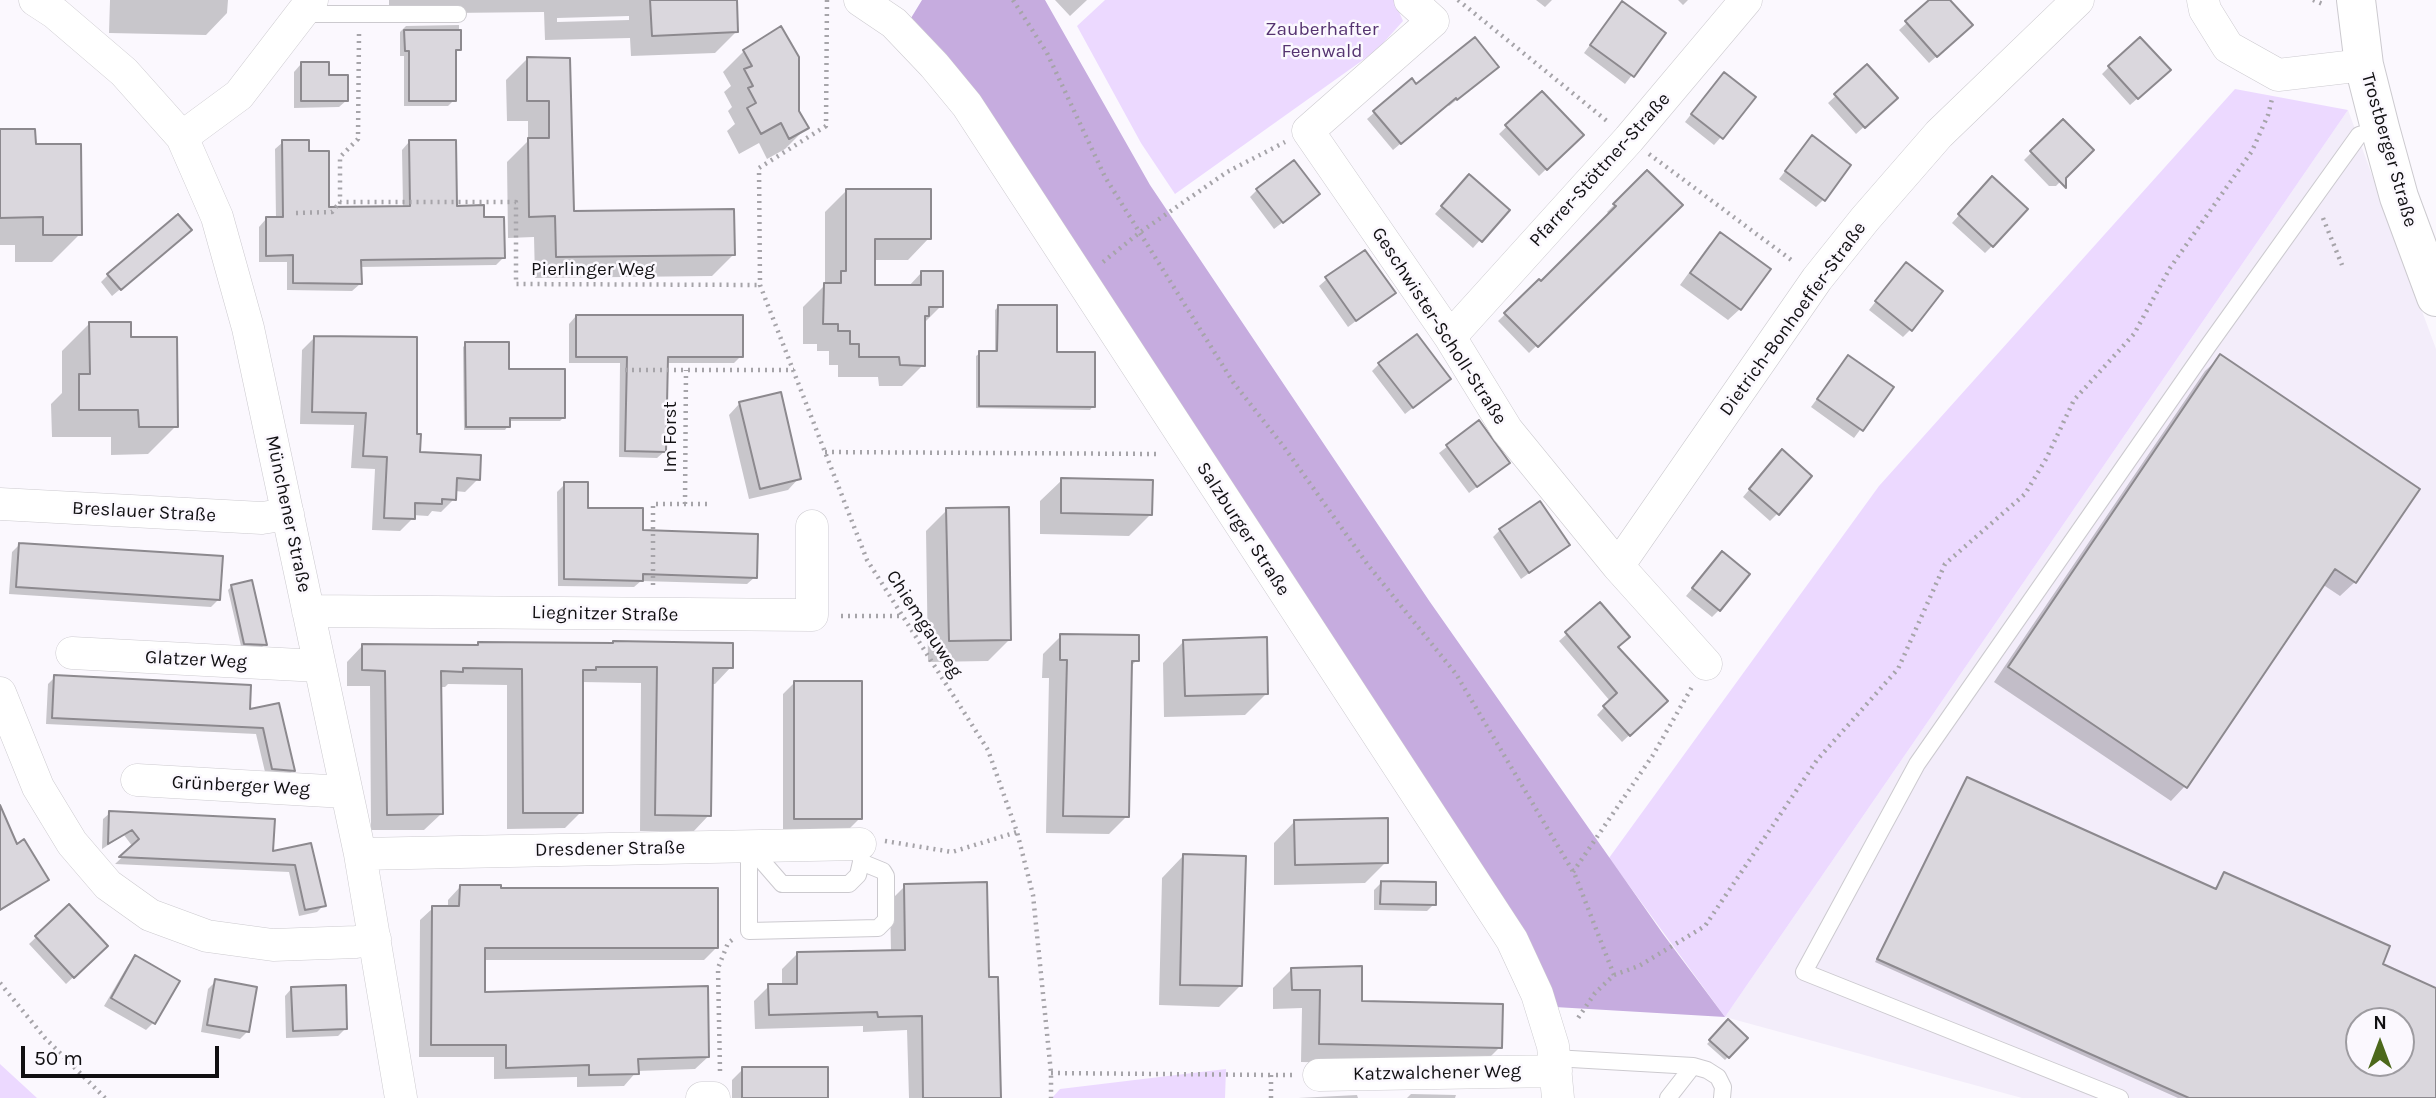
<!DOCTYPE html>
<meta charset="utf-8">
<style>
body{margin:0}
#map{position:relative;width:2436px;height:1098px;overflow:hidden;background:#fbf8fe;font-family:Karla,sans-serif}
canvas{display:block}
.north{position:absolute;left:2345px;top:1007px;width:70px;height:70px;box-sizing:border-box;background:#fbf8fe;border:2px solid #9d9ba0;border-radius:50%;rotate:0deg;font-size:19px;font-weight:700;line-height:28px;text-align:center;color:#111012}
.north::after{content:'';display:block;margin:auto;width:24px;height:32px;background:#4c681b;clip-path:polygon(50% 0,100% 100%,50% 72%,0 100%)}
.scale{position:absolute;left:21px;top:1046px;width:198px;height:32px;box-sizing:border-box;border:4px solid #111012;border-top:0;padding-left:9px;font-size:21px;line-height:24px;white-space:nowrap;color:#111012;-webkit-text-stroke:5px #fbf8fe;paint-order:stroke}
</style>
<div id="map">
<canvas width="2436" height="1098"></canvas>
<div class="north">N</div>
<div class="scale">50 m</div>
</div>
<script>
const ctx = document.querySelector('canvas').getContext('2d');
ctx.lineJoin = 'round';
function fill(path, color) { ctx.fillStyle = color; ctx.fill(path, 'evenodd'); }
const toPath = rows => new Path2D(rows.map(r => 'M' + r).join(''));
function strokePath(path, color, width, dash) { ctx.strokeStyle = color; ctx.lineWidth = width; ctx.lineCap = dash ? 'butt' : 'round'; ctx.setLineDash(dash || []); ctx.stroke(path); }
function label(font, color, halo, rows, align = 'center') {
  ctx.font = font + ' Karla,sans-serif'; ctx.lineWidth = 5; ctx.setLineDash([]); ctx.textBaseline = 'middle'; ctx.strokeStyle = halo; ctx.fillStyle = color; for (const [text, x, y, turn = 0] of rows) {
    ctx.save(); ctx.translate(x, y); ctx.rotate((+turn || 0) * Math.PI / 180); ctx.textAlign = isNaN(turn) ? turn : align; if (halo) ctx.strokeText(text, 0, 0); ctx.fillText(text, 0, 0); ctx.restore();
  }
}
fill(toPath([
 [2348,110,2436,349,2436,1098,2022,1098,1725,1017],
 [2359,1021,2401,1021,2401,1063,2359,1063]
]), '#f3edfa');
fill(toPath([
 [1105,0,1394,0,1403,21,1377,50,1175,194,1141,143,1077,26],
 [2235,89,2348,110,1725,1017,1609,858,1879,486],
 [0,1064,37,1098,0,1098],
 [1226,1069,1225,1098,1052,1098,1060,1089]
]), '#ecd9ff');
fill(toPath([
 [922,0,1045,0,1150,185,1430,602,1663,934,1725,1017,1555,1007,977,104,911,18]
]), '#c6acdf');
fill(toPath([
 [110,0,228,0,227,13,206,35,109,33],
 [389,0,735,0,736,32,715,53,631,56,630,38,545,40,544,12,450,13,389,20],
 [629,16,629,20,557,22,557,18],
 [1055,0,1087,0,1070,16],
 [1536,0,1552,0,1545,7],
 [1678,0,1688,0,1683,5],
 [1932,0,1948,0,1963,33,1929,63,1899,30],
 [1615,11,1664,34,1625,84,1584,53],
 [459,25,459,49,454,55,454,100,448,106,404,106,404,56,400,56,400,32,406,26],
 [744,51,797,111,806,128,785,149,767,159,759,143,739,154,727,131,735,124,728,111,732,107,724,92,731,86,723,72],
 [527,59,568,59,572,213,733,255,712,276,535,278,534,237,508,238,507,162,528,141,528,121,507,121,506,80],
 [301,64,327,77,347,100,339,107,294,108,294,72],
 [1867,67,1888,105,1856,134,1828,103],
 [2109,67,2161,78,2130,105,2102,74],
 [1489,74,1449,106,1447,104,1393,150,1367,119,1375,112,1416,86],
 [1717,81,1721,137,1714,145,1685,122],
 [1542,93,1581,135,1539,176,1499,134],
 [2063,121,2091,150,2056,186,2049,186,2024,160],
 [0,131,34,146,80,234,52,262,15,262,15,245,0,245],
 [1812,137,1823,200,1816,207,1779,179],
 [283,142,308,153,328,209,403,207,402,150,409,142,456,207,482,218,503,258,496,265,360,267,360,284,352,291,287,290,287,262,259,262,259,227,266,219,276,219,275,149],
 [1647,172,1680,205,1529,353,1498,321,1539,282,1541,284,1610,215,1607,212],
 [1462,184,1480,240,1473,248,1435,214],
 [1985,186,1992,246,1985,253,1952,223],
 [1257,190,1310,201,1274,229,1250,197],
 [846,191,929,238,908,260,874,260,874,287,908,287,922,272,941,306,923,324,923,365,902,386,879,386,878,377,838,377,838,365,829,365,829,351,817,351,817,344,803,344,803,307,825,285,825,212],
 [1720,234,1769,270,1740,309,1728,320,1680,285,1709,245],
 [182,237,112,296,101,282,108,275],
 [1899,272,1911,329,1903,337,1869,310],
 [1327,279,1393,293,1348,327,1319,286],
 [998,307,1055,353,1093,406,1090,410,976,408,976,356,980,353,995,353,995,310],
 [576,316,741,356,734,363,666,363,665,451,657,458,619,457,620,363,569,363,569,324],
 [90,323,130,339,176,426,148,454,111,455,111,437,52,437,51,404,62,393,62,351],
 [314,338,416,436,418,454,478,479,465,492,455,491,454,499,441,512,432,511,428,516,413,515,413,518,400,531,372,530,375,469,351,468,354,425,300,424,302,350],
 [466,344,564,417,560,421,508,421,508,426,505,430,464,430,463,347],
 [1848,357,1891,388,1854,438,1811,407],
 [2220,357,2355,582,2340,596,2322,584,2185,786,2171,801,1994,682,2205,371],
 [1379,364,1449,379,1405,414,1372,371],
 [740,403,799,478,788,490,749,499,729,415],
 [1479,422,1508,463,1469,493,1439,453],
 [1775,459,1778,513,1770,521,1743,497],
 [1062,480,1151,514,1129,536,1040,534,1040,501],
 [565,484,587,509,755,577,747,584,641,581,634,587,558,586,557,492],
 [947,510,1010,639,988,661,928,662,926,531],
 [1500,530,1568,545,1521,579,1493,537],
 [19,545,219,599,211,607,9,594,12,552],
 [1715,561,1719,610,1712,617,1686,596],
 [231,587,265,644,262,647,241,646,228,590],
 [1600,605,1616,648,1658,708,1622,742,1597,715,1610,701,1559,641],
 [1061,636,1137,660,1130,667,1127,816,1109,834,1046,833,1049,678,1042,678,1043,654],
 [1184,641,1267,693,1245,715,1164,717,1163,663],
 [479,644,731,667,715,684,711,684,709,815,693,832,640,831,641,683,581,682,581,812,565,828,507,829,507,685,448,684,445,687,439,687,441,814,424,830,371,830,370,686,347,686,347,662,363,645,476,647],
 [55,677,248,711,278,705,293,770,287,777,266,776,256,734,46,724,48,684],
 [795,682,860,818,849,829,783,829,783,694],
 [1964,783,2215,891,2224,874,2380,965,2436,990,2436,1098,2178,1098,1875,962],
 [2359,1021,2401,1021,2401,1063,2359,1063],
 [110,813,272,853,310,845,324,905,317,912,299,916,289,872,115,864,133,847,124,835,102,849,103,819],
 [1295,821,1386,862,1365,883,1274,885,1274,843],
 [0,856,47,880,40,887,0,911],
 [1183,856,1241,985,1219,1007,1159,1005,1162,878],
 [1381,883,1434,904,1427,911,1374,910,1374,890],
 [905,886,999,1098,909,1098,907,1030,863,1032,863,1026,755,1029,754,1001,769,986,782,986,782,969,797,954,891,952,890,901],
 [460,887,499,890,717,947,704,960,483,960,483,994,708,1057,695,1069,637,1071,624,1086,577,1087,577,1077,494,1079,494,1057,419,1057,420,920,433,908,448,908,448,900],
 [68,907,106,946,66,984,29,944],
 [135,957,154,1022,146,1030,104,1006,128,965],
 [1292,969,1361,1002,1500,1047,1481,1066,1301,1062,1302,1008,1273,1009,1273,988],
 [216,981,248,1031,240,1039,201,1032,208,989],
 [292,988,345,1029,338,1036,286,1038,285,996],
 [1729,1022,1746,1038,1725,1060,1707,1044],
 [743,1069,827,1098,732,1098,732,1080],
 [1411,1094,1456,1095,1455,1098,1407,1098],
 [1357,1095,1358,1098,1298,1098]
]), '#0003');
const building = toPath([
 [650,0,737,0,738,32,652,36,650,0],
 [1929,0,1950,0,1973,25,1937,57,1905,21,1929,0],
 [1622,1,1666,33,1634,77,1590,45,1622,1],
 [781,26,799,57,799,111,809,128,789,139,781,123,761,134,747,108,756,103,748,88,753,86,744,69,752,66,743,50,781,26],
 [404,30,461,30,461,50,456,50,456,101,409,101,409,51,405,51,404,30],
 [1475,37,1499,67,1457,100,1456,98,1401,144,1373,111,1412,78,1416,84,1475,37],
 [2140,37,2171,70,2138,99,2108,66,2140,37],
 [527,57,570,58,574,211,734,209,735,255,556,257,555,216,529,217,528,138,549,138,549,101,527,101,527,57],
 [301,62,329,62,329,75,348,75,348,101,301,101,301,62],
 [1867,64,1898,98,1865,128,1834,94,1867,64],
 [1724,72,1756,97,1723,139,1691,114,1724,72],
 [1542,91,1584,135,1547,170,1505,125,1542,91],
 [2063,119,2094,150,2066,178,2066,188,2030,151,2063,119],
 [0,129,35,129,36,144,81,144,82,235,43,235,43,217,0,218,0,129],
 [1812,135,1851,165,1825,201,1785,171,1812,135],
 [282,140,309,140,309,151,329,151,329,207,410,206,409,140,456,140,457,206,484,205,484,217,504,217,505,258,361,260,362,284,293,283,293,255,266,256,266,217,283,217,282,140],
 [1294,160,1320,194,1283,223,1256,189,1294,160],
 [1647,170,1683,205,1538,347,1504,313,1539,279,1541,281,1616,206,1613,204,1647,170],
 [1469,174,1510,210,1482,242,1441,206,1469,174],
 [1992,176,2028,209,1993,247,1958,214,1992,176],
 [846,189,931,189,931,239,875,239,875,285,921,285,921,271,943,271,943,307,929,307,929,316,925,316,925,366,900,365,899,357,859,357,859,344,850,344,850,331,838,331,838,324,823,324,824,283,841,283,841,271,846,271,846,189],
 [178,214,192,230,121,290,107,274,178,214],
 [1720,232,1771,269,1741,310,1690,273,1720,232],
 [1365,250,1396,293,1356,321,1325,277,1365,250],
 [1906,262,1943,291,1912,331,1875,301,1906,262],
 [998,305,1057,305,1057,352,1095,352,1095,407,979,406,979,351,997,351,998,305],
 [576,315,743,315,743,357,668,357,666,452,625,451,627,357,576,357,576,315],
 [89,322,131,322,131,337,177,337,178,427,139,427,138,410,79,410,79,374,90,374,89,322],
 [1417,334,1451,379,1413,408,1378,363,1417,334],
 [314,336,417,337,417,434,421,434,420,452,481,455,480,480,457,478,456,500,442,499,442,504,415,503,415,519,384,518,387,457,363,456,366,413,312,412,314,336],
 [465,342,509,342,509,369,565,369,565,418,510,418,510,427,466,427,465,342],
 [2220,354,2420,489,2356,583,2335,569,2187,788,2008,667,2220,354],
 [1848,355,1894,387,1863,431,1817,399,1848,355],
 [781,392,801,479,760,489,739,402,781,392],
 [1479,420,1510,463,1477,487,1446,445,1479,420],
 [1782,449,1812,476,1779,515,1749,489,1782,449],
 [1061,478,1153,480,1152,515,1061,513,1061,478],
 [564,482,588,482,588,508,643,508,643,530,758,534,757,578,643,574,643,581,564,579,564,482],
 [1540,501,1570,545,1529,573,1499,529,1540,501],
 [1009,507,1011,640,949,641,946,508,1009,507],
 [19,543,223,556,220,600,16,587,19,543],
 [1722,551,1750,574,1720,611,1692,588,1722,551],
 [252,580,267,645,244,644,231,585,252,580],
 [1600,602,1630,637,1618,647,1668,701,1630,736,1603,706,1617,693,1565,632,1600,602],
 [1060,634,1139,635,1139,661,1132,661,1129,817,1063,816,1067,660,1060,660,1060,634],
 [1267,637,1268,694,1185,696,1183,640,1267,637],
 [613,641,733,643,733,668,713,668,711,816,655,815,657,667,596,667,596,670,583,670,583,813,523,813,522,669,463,668,463,672,441,671,443,814,387,815,385,671,362,670,362,644,478,645,478,642,613,643,613,641],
 [54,675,251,685,250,709,279,703,295,771,272,769,263,728,52,718,54,675],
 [794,681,862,681,862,819,794,819,794,681],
 [1967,777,2216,889,2224,872,2390,946,2383,964,2436,988,2436,1098,2189,1098,1877,959,1967,777],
 [2359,1021,2401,1021,2401,1063,2359,1063,2359,1021],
 [0,805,17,844,24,839,49,880,0,910,0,805],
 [109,811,275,819,273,851,311,843,326,906,305,910,295,865,119,857,139,839,132,830,108,844,109,811],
 [1388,818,1388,863,1295,865,1294,820,1388,818],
 [1183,854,1246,856,1242,986,1180,985,1183,854],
 [1381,881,1436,882,1436,905,1380,904,1381,881],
 [987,882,989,977,998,977,1001,1098,923,1098,922,1016,878,1017,877,1012,769,1015,768,984,797,984,797,952,905,950,904,884,987,882],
 [460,885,501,885,501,888,718,888,718,948,485,948,485,992,708,986,709,1057,638,1059,639,1074,589,1075,589,1065,506,1068,506,1045,431,1045,432,906,459,906,460,885],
 [69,904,108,946,74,978,35,936,69,904],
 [135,955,180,981,155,1024,111,998,135,955],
 [1362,966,1362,1001,1503,1004,1502,1048,1319,1044,1320,990,1292,990,1291,968,1362,966],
 [215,979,257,987,249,1032,207,1025,215,979],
 [346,985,347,1029,293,1031,291,987,346,985],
 [1728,1019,1748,1038,1729,1058,1709,1040,1728,1019],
 [742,1067,828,1067,828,1098,742,1098,742,1067]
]);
fill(building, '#dad7dd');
strokePath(building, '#8c898e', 2);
const service = toPath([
 [304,10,309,14,458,14],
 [749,846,749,931,878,928,886,920,886,876,883,871,861,862,860,844],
 [749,846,782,884,849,884,858,875,861,862],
 [1554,1058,1693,1066,1707,1070,1718,1077,1723,1087,1722,1098],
 [1668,1098,1693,1066],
 [2120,1098,1804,972,1917,764,2208,346,2359,135,2380,128]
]);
const minor = toPath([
 [35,0,55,13,124,72,182,137,217,217,248,328,360,854,401,1098],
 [860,0,894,23,934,65,967,105,1512,940,1537,994,1553,1046,1558,1098],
 [1410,0,1433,21,1308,131,1450,337,1507,430,1618,566,1706,664],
 [2203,0,2205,10,2228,47,2278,75,2364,65],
 [182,137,239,95,312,0],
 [1450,337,1629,139,1746,0],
 [0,504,262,518,288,514],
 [1618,566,1817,279,1865,219,1939,134,2078,0],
 [308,611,812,615,812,526],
 [72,653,319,666],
 [0,693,38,787,72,843,108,885,150,915,207,936,273,945,356,942,375,939],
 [137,780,345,792],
 [360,854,860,844],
 [1319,1075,1556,1071],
 [702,1098,714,1098]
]);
const tertiary = toPath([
 [2356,0,2364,65,2380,128,2399,197,2436,297]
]);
strokePath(service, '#cccacf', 18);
strokePath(minor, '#cccacf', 33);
strokePath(tertiary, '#cccacf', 40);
strokePath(toPath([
 [827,0,826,126,759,168,760,285,867,560,988,750,1017,832,1033,895,1051,1073,1051,1098],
 [1013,0,1047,53,1105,177,1233,382,1284,447,1368,565,1456,674,1575,875,1614,975,1595,993,1576,1021],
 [1458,0,1607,121],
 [2313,0,2325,5],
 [359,34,358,139,340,157,340,202,516,202,516,284,760,285],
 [1649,154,1794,262],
 [296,213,332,212,340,202],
 [2323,218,2342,265],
 [1103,262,1139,233,1227,172,1285,142],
 [625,370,794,370],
 [825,452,1160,454],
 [685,504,686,370],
 [653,585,653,504,710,504],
 [841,616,902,616],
 [885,841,952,852,1017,832],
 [1573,872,1653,755,1692,687],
 [1614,975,1639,966,1705,926,1817,760,1898,669,1945,564,2025,494,2046,459,2074,400,2134,334,2170,268,2252,151,2268,115,2272,99],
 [0,983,45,1038,105,1098],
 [720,1071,718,968,728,943,732,940],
 [1051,1073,1271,1075],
 [1271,1098,1271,1075,1294,1075]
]), '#a6a4a9', 4.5, [2, 5]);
strokePath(service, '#fff', 16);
strokePath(minor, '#fff', 32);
strokePath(tertiary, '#fff', 38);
label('19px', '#553370', '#fbf8fe', [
 ["Zauberhafter",1322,30],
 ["Feenwald",1322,52]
]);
label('19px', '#111012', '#fbf8fe', [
 ["Trostberger Straße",2389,150,74],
 ["Pfarrer-Stöttner-Straße",1600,170,-48],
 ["Pierlinger Weg",593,270],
 ["Dietrich-Bonhoeffer-Straße",1793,319,-54],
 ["Geschwister-Scholl-Straße",1439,326,57],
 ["Im Forst",671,437,-90],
 ["Breslauer Straße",144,512,3],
 ["Münchener Straße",288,514,78],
 ["Salzburger Straße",1243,529,57],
 ["Liegnitzer Straße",605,614,1],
 ["Chiemgauweg",924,624,57],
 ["Glatzer Weg",196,660,3],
 ["Grünberger Weg",241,786,3],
 ["Dresdener Straße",610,849,-1],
 ["Katzwalchener Weg",1437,1073,-1]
]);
</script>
